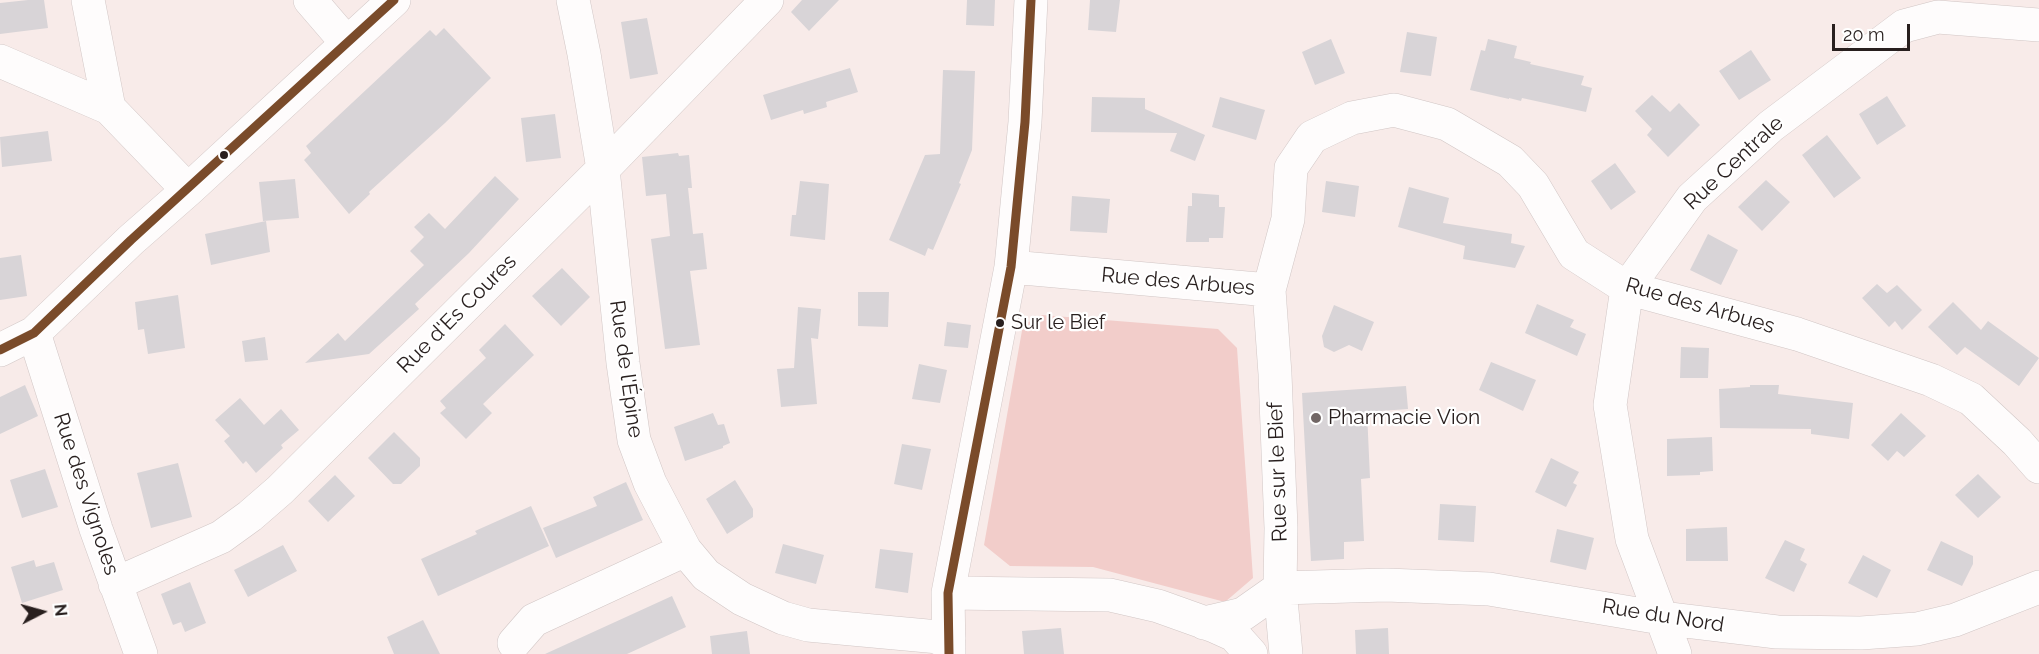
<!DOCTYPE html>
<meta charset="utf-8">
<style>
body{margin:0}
#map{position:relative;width:2039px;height:654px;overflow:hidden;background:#f8ebe9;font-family:Raleway,sans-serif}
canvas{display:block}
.north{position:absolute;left:12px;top:582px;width:60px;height:60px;-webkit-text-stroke:4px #fff;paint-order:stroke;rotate:84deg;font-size:16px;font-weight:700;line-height:24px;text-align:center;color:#281f1e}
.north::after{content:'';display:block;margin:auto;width:21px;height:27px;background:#281f1e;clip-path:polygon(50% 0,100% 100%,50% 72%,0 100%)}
.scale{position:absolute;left:1832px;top:24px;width:78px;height:27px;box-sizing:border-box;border:3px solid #281f1e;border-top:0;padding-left:8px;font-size:18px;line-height:21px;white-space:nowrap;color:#281f1e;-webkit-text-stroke:4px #fff;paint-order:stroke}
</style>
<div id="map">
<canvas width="2039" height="654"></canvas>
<div class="north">N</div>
<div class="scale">20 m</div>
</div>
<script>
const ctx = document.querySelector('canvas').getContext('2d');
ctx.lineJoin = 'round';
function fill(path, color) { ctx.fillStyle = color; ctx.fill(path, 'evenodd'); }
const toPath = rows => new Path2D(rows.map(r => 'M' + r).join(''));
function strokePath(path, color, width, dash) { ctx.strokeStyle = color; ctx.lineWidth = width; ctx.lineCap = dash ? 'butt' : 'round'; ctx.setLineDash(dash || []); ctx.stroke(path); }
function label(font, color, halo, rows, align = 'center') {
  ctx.font = font + ' Raleway,sans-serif'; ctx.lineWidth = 4.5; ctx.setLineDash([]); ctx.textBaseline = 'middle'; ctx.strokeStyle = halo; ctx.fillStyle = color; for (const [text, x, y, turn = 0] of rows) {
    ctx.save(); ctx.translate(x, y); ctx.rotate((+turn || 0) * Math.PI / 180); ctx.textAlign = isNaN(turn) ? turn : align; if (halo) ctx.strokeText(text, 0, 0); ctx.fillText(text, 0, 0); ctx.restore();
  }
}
fill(toPath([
 [1042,315,1218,329,1237,348,1253,578,1225,602,1093,567,1010,566,984,545,1023,325]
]), '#f2cdca');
fill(toPath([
 [28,0,44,0,48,28,0,34,0,3],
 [802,0,839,0,809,31,791,12],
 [967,0,995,0,994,26,966,25],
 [1090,0,1120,0,1116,32,1088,30],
 [647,18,658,74,630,79,621,22],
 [444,28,491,78,445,123,369,192,370,194,349,214,304,160,311,153,306,146,430,30,436,36],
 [1407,32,1437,37,1431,76,1400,72],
 [1331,39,1345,73,1315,85,1302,52],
 [1488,39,1517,46,1514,58,1531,62,1530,64,1584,76,1581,85,1592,88,1586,112,1522,98,1521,101,1509,98,1509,99,1470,90,1481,50,1485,51],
 [1751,50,1771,80,1739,100,1719,71],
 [850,68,858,92,826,102,827,107,804,114,803,110,771,120,763,95],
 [943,70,975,71,972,150,959,183,961,184,933,250,928,248,925,256,889,240,925,155,940,154],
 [1652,95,1670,112,1679,103,1700,125,1668,157,1647,135,1652,129,1635,111],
 [1887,96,1906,126,1877,145,1859,114],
 [1092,97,1145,98,1145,109,1205,135,1195,161,1170,151,1177,133,1091,132],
 [1220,97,1265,110,1256,140,1212,127],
 [555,114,561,158,526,162,521,118],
 [48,131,52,161,2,167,0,137],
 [1827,135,1861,178,1834,198,1802,155],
 [678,153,679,156,689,155,692,188,688,188,693,234,703,233,707,269,690,271,700,345,665,349,651,239,670,236,666,194,646,196,642,157],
 [1615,163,1636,192,1611,210,1591,181],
 [495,176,519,199,469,253,415,304,419,309,369,354,305,363,338,333,345,341,424,265,410,251,424,237,414,227,429,213,445,229],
 [295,179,299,218,263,221,259,182],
 [1766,180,1790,202,1762,231,1738,207],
 [800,181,829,184,825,240,790,236,792,215,796,215],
 [1326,181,1359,186,1355,217,1322,212],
 [1409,187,1449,198,1443,223,1512,234,1511,243,1525,246,1515,268,1463,259,1465,246,1398,227],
 [1192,193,1219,195,1219,207,1225,207,1223,238,1209,238,1209,242,1186,242,1188,206,1192,206],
 [1072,196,1110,199,1107,233,1070,231],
 [266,221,270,252,211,265,205,234],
 [1708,234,1738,250,1721,285,1690,270],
 [21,255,27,296,0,300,0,258],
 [562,268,590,297,561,326,532,296],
 [1877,284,1887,293,1897,285,1922,310,1902,330,1895,321,1889,327,1862,298],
 [858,292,889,292,888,327,858,326],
 [178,295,185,348,148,354,144,329,138,330,135,302],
 [1953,302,1981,330,1988,321,2039,358,2019,386,1965,347,1957,355,1928,327],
 [1537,304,1574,320,1570,327,1586,334,1577,356,1525,333],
 [1334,305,1374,322,1362,351,1349,345,1334,352,1324,347,1322,336],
 [798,307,821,309,818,339,811,338,817,404,781,407,777,369,794,368],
 [947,322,971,325,968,348,944,346],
 [505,324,534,355,483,404,492,413,466,439,440,413,446,408,440,401,486,358,479,350],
 [265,337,268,360,245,362,242,341],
 [1681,347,1709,348,1708,378,1680,378],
 [1491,362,1536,380,1523,411,1479,390],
 [919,364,947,370,940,403,912,399],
 [25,385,38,416,0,434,0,397],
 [1750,385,1779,385,1778,394,1853,403,1849,439,1811,434,1811,429,1720,428,1719,389,1750,387],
 [1406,386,1408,409,1367,412,1370,478,1361,479,1364,541,1344,542,1344,559,1311,561,1302,393],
 [240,398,264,425,281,409,299,430,281,445,283,448,256,473,246,461,243,464,224,441,230,436,215,420],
 [713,413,718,425,724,424,730,443,723,446,723,448,685,461,674,427],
 [1901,413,1926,436,1904,457,1897,451,1888,461,1871,445],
 [394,432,420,458,420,466,401,484,393,484,368,458],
 [1712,437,1713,471,1700,472,1700,475,1667,476,1667,439],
 [902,444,931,449,922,490,894,484],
 [1551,458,1579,472,1573,483,1577,485,1566,507,1535,492],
 [178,463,192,517,151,528,137,473],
 [45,469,58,507,22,518,10,480],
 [1978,474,2001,497,1978,518,1955,495],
 [335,475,355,496,328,522,308,501],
 [735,480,753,509,753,517,727,534,706,499],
 [626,482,643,520,556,558,543,528,597,506,593,497],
 [1440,504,1476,506,1474,542,1438,540],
 [531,506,549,546,438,596,421,559,477,534,475,531],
 [1727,527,1728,561,1686,561,1686,529],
 [1557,529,1594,538,1586,570,1550,562],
 [1785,540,1805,549,1800,560,1807,564,1794,592,1765,578],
 [1941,541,1973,556,1973,564,1962,586,1927,570],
 [783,544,824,555,816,584,775,573],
 [283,545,297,571,248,597,234,570],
 [880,549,913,553,908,593,875,588],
 [1863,555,1891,570,1877,598,1848,583],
 [34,560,36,567,54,562,63,590,22,603,11,567],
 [190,582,206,623,185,632,181,622,173,625,161,594],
 [672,596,686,627,627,654,545,654],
 [423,620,440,654,394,654,387,637],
 [1061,628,1064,654,1024,654,1022,631],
 [1388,628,1389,654,1356,654,1355,630],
 [747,631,750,654,712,654,710,636]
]), '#d8d4d7');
const minor = toPath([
 [88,0,109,108],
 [310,0,347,43],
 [573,0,584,54,603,169,623,363,634,440,650,483,685,550,706,575,742,599,783,618,808,625,949,638],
 [0,61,109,108,188,190],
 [1011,267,1269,290],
 [34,333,96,529,141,654],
 [0,350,34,333,131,240,188,190,394,0],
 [115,584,221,537,250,516,280,490,603,169,767,0],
 [1280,588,1386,585,1489,589,1661,618,1777,632,1861,633,1917,629,1955,620,2039,587],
 [948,593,1110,595,1158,606,1214,626,1234,635,1251,654],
 [1204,623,1243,614,1280,588],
 [514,643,534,620,685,550],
 [949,654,948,593,1011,267,1025,122,1031,0],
 [1286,654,1280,588,1281,528,1275,374,1269,290,1288,219,1291,168,1312,137,1352,118,1394,110,1447,124,1510,161,1533,185,1574,254,1627,288,1797,334,1931,380,1971,399,2017,442,2039,467],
 [1675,654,1632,539,1610,405,1627,288,1692,198,1771,126,1904,26,1938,17,2039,25]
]);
strokePath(minor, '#d1c6c5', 34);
strokePath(minor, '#fefcfc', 33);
strokePath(toPath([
 [0,350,34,333,131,240,394,0],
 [949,654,948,593,1011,267,1025,122,1031,0]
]), '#7a4b2a', 9);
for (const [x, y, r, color] of [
 [224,155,5,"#281f1e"],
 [1000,323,5,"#281f1e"],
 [1316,418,6,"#716665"]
]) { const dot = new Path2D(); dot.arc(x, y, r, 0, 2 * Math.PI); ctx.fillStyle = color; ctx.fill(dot); strokePath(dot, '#fff', 2); }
label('20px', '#281f1e', '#fff', [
 ["Sur le Bief",1011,323]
], 'left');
label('21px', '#281f1e', '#fff', [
 ["Rue Centrale",1734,163,-43],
 ["Rue des Arbues",1178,282,5],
 ["Rue des Arbues",1700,306,16],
 ["Rue d'Es Coures",457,314,-45],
 ["Rue de l'Épine",626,369,82],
 ["Rue sur le Bief",1278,472,-92],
 ["Rue des Vignoles",86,494,72],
 ["Rue du Nord",1663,616,9]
]);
label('21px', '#281f1e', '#fff', [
 ["Pharmacie Vion",1328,418]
], 'left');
</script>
